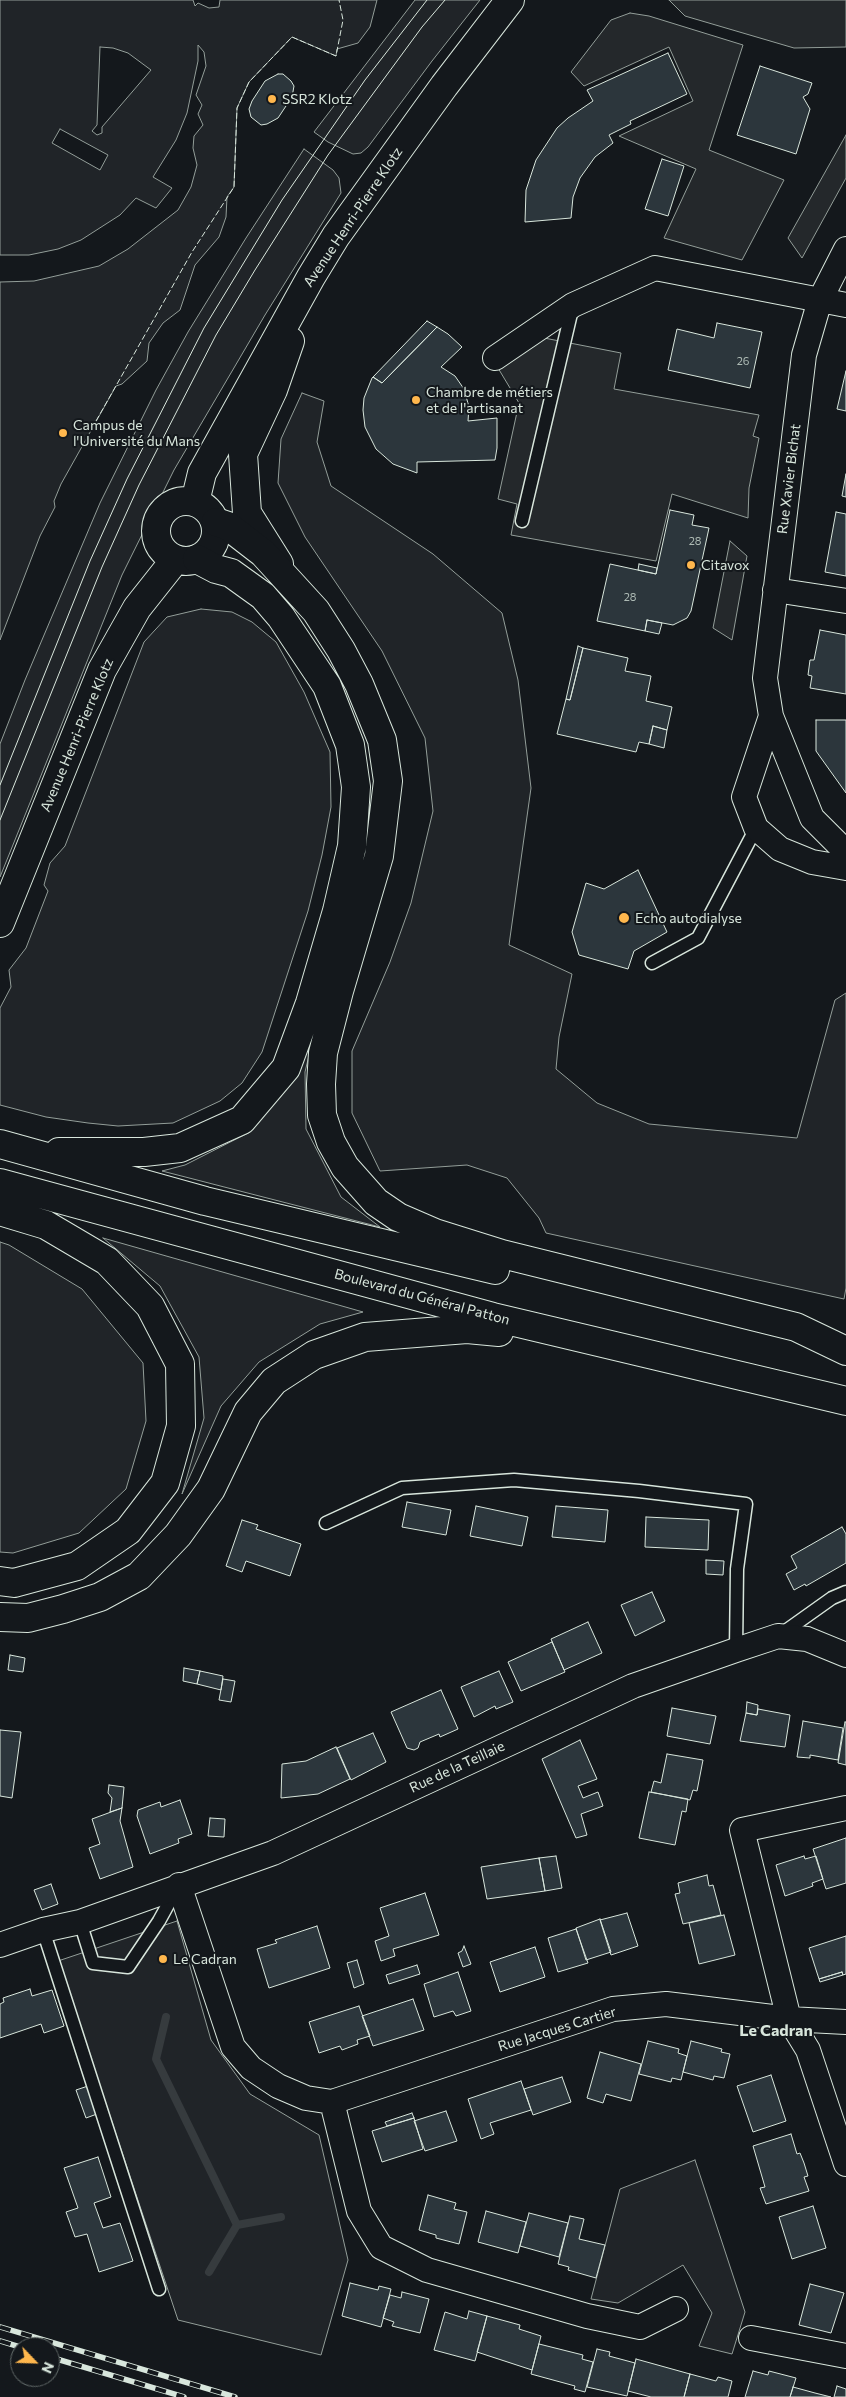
<!DOCTYPE html>
<meta charset="utf-8">
<style>
body{margin:0}
#map{position:relative;width:846px;height:2397px;overflow:hidden;background:#14181c;font-family:Commissioner,sans-serif}
canvas{display:block}
.north{position:absolute;left:10px;top:2337px;width:50px;height:50px;box-sizing:border-box;background:#14181c;border:1px solid #626a69;border-radius:50%;rotate:114deg;font-size:14px;font-weight:700;line-height:20px;text-align:center;color:#d8e6dc}
.north::after{content:'';display:block;margin:auto;width:18px;height:22px;background:#ffb74d;clip-path:polygon(50% 0,100% 100%,50% 72%,0 100%)}
</style>
<div id="map">
<canvas width="846" height="2397"></canvas>
<div class="north">N</div>
</div>
<script>
const ctx = document.querySelector('canvas').getContext('2d');
ctx.lineJoin = 'round';
function fill(path, color) { ctx.fillStyle = color; ctx.fill(path, 'evenodd'); }
const toPath = rows => new Path2D(rows.map(r => 'M' + r).join(''));
function strokePath(path, color, width, dash) { ctx.strokeStyle = color; ctx.lineWidth = width; ctx.lineCap = dash ? 'butt' : 'round'; ctx.setLineDash(dash || []); ctx.stroke(path); }
function label(font, color, halo, rows, align = 'center') {
  ctx.font = font + ' Commissioner,sans-serif'; ctx.lineWidth = 4; ctx.setLineDash([]); ctx.textBaseline = 'middle'; ctx.strokeStyle = halo; ctx.fillStyle = color; for (const [text, x, y, turn = 0] of rows) {
    ctx.save(); ctx.translate(x, y); ctx.rotate((+turn || 0) * Math.PI / 180); ctx.textAlign = isNaN(turn) ? turn : align; if (halo) ctx.strokeText(text, 0, 0); ctx.fillText(text, 0, 0); ctx.restore();
  }
}
const green = toPath([
 [0,0,193,0,195,6,198,3,209,8,219,7,220,0,377,0,370,27,358,43,337,49,336,56,292,37,249,82,237,108,234,187,227,197,226,217,219,237,195,265,180,310,163,323,149,343,147,361,122,384,116,386,61,484,54,501,55,507,40,536,0,640,0,282,34,281,99,266,128,249,178,210,191,187,197,165,193,148,194,136,203,125,198,114,202,105,196,95,206,66,204,52,198,45,198,61,187,113,176,140,153,177,172,188,156,208,136,198,120,215,81,240,58,249,29,255,0,255,0,0],
 [100,47,113,48,128,53,151,70,102,127,102,133,97,135,92,131,97,125,100,47],
 [60,129,108,155,100,170,52,143,60,129],
 [415,0,480,0,432,61,368,147,361,153,353,154,328,142,314,132,415,0],
 [304,149,333,170,339,178,341,193,265,315,174,470,122,575,0,877,0,744,25,680,100,503,156,390,188,332,246,238,304,149],
 [302,393,324,401,317,442,331,486,433,554,502,613,518,680,531,788,509,945,572,974,559,1037,556,1069,597,1103,649,1124,797,1138,835,1000,846,993,846,1288,844,1299,546,1233,539,1218,507,1178,467,1165,380,1171,352,1113,352,1051,390,962,411,903,433,811,425,738,382,651,305,537,278,483,281,439,302,393],
 [201,609,232,612,252,622,276,642,304,692,330,752,331,807,322,855,308,911,262,1052,242,1083,220,1101,173,1123,118,1126,88,1123,46,1117,0,1105,0,1008,11,987,9,970,26,948,48,891,44,885,50,863,65,846,144,642,167,617,201,609],
 [320,1010,305,1072,306,1129,341,1197,380,1227,162,1171,185,1165,250,1132,296,1078,320,1010],
 [103,1238,363,1312,320,1324,259,1362,221,1406,182,1494,204,1418,199,1357,160,1286,103,1238],
 [0,1242,9,1245,82,1289,143,1363,146,1421,126,1489,79,1533,13,1553,0,1552,0,1242],
 [177,1921,211,2040,250,2094,319,2135,348,2260,321,2355,178,2320,58,1961,177,1921],
 [695,2160,745,2312,732,2354,699,2346,712,2313,683,2265,618,2303,591,2299,620,2189,695,2160]
]);
fill(green, '#202428');
strokePath(green, '#939e99', 1);
const parking = toPath([
 [669,0,846,0,846,47,794,48,685,16,669,0],
 [630,13,649,16,743,45,709,150,784,180,742,260,664,238,696,169,619,136,693,101,669,47,584,86,571,72,611,20,630,13],
 [846,135,846,178,802,258,788,238,846,135],
 [539,337,621,353,614,389,759,415,753,436,759,438,749,488,748,518,672,494,656,561,511,535,517,504,498,499,519,403,498,368,539,337],
 [730,541,747,556,732,640,713,628,730,541]
]);
fill(parking, '#24282b');
strokePath(parking, '#939e99', 1);
strokePath(toPath([
 [166,2017,156,2059,237,2225,281,2217],
 [209,2272,237,2225]
]), '#363b3e', 8);
const building = toPath([
 [668,53,687,94,630,121,631,124,609,135,613,143,595,157,580,178,573,197,571,218,525,222,526,190,536,160,557,128,568,118,593,101,587,90,668,53],
 [760,66,812,83,808,94,803,97,810,109,796,154,737,135,760,66],
 [278,74,283,74,291,81,294,86,292,97,278,118,267,124,261,125,251,117,249,109,252,101,265,81,278,74],
 [662,159,684,166,668,216,645,209,662,159],
 [427,321,437,327,382,383,373,377,427,321],
 [717,323,762,332,750,388,668,370,677,329,714,338,717,323],
 [437,327,448,334,462,347,441,367,455,376,464,389,469,407,468,421,497,418,497,448,495,460,417,462,417,473,393,464,376,449,365,427,363,410,364,398,372,378,373,377,382,383,437,327],
 [846,371,846,411,837,409,846,371],
 [846,474,846,497,842,496,846,474],
 [670,510,694,515,692,525,709,528,691,611,687,618,673,625,647,620,645,631,597,621,610,564,656,574,670,510],
 [836,512,846,514,846,576,825,572,836,512],
 [639,564,657,568,656,574,638,570,639,564],
 [647,620,662,623,659,634,645,631,647,620],
 [820,630,846,635,846,694,810,688,812,676,808,675,810,660,814,660,820,630],
 [578,646,583,648,570,700,566,699,578,646],
 [583,648,628,658,625,671,651,676,646,701,672,707,667,730,653,726,649,744,639,742,636,752,557,734,566,699,570,700,583,648],
 [816,720,846,720,846,793,816,751,816,720],
 [653,726,667,730,664,748,649,744,653,726],
 [638,870,667,932,634,951,628,969,579,955,572,932,586,883,604,889,638,870],
 [407,1502,451,1510,446,1535,402,1527,407,1502],
 [476,1506,528,1517,522,1546,470,1536,476,1506],
 [556,1506,608,1510,605,1542,552,1537,556,1506],
 [646,1517,709,1520,708,1550,645,1547,646,1517],
 [242,1520,258,1525,256,1529,301,1544,290,1576,246,1561,242,1572,226,1566,242,1520],
 [842,1527,846,1534,846,1563,806,1586,805,1584,794,1590,786,1574,797,1568,791,1556,842,1527],
 [706,1560,724,1561,723,1575,706,1574,706,1560],
 [652,1592,665,1621,635,1636,621,1605,652,1592],
 [588,1622,602,1653,564,1670,551,1639,588,1622],
 [552,1642,565,1672,521,1691,508,1662,552,1642],
 [10,1655,25,1658,23,1672,8,1670,10,1655],
 [184,1668,200,1671,197,1684,183,1681,184,1668],
 [200,1671,223,1676,221,1690,197,1684,200,1671],
 [499,1671,513,1702,496,1709,495,1706,474,1717,461,1687,499,1671],
 [223,1679,235,1681,231,1702,219,1700,223,1679],
 [441,1690,458,1729,440,1737,439,1734,420,1742,418,1748,414,1750,407,1748,391,1712,441,1690],
 [747,1702,758,1705,757,1715,746,1713,747,1702],
 [672,1708,716,1716,710,1744,667,1736,672,1708],
 [758,1709,790,1715,785,1747,740,1741,746,1713,757,1715,758,1709],
 [803,1721,843,1728,838,1760,810,1755,810,1758,797,1757,803,1721],
 [845,1722,846,1722,846,1765,838,1763,845,1722],
 [0,1730,21,1732,12,1798,0,1796,0,1730],
 [373,1733,386,1762,351,1780,337,1748,373,1733],
 [580,1740,597,1779,578,1786,583,1798,598,1792,603,1806,581,1814,587,1835,576,1838,542,1759,580,1740],
 [336,1747,350,1779,318,1794,281,1798,282,1764,306,1761,336,1747],
 [667,1754,703,1760,697,1791,693,1790,690,1800,651,1792,654,1781,661,1783,667,1754],
 [109,1785,124,1787,122,1808,110,1812,112,1798,108,1793,109,1785],
 [649,1792,688,1799,686,1812,682,1811,675,1845,639,1838,649,1792],
 [180,1800,192,1834,178,1839,179,1843,150,1854,137,1816,138,1810,160,1802,161,1807,180,1800],
 [122,1808,120,1821,133,1867,100,1879,89,1848,100,1844,92,1819,122,1808],
 [210,1818,225,1819,224,1837,208,1836,210,1818],
 [846,1838,846,1883,826,1889,813,1849,846,1838],
 [556,1856,562,1888,545,1891,539,1858,556,1856],
 [804,1856,805,1859,816,1856,823,1879,812,1883,813,1886,785,1896,776,1865,804,1856],
 [539,1858,545,1891,487,1899,481,1867,539,1858],
 [707,1875,709,1886,713,1885,721,1915,683,1924,675,1894,680,1893,678,1883,707,1875],
 [51,1884,58,1904,42,1910,34,1890,51,1884],
 [425,1893,439,1935,393,1949,395,1956,381,1961,375,1941,389,1936,380,1908,425,1893],
 [627,1913,638,1946,611,1955,600,1920,627,1913],
 [724,1915,735,1955,699,1964,689,1923,724,1915],
 [600,1919,611,1952,586,1960,576,1928,600,1919],
 [317,1926,330,1968,269,1988,257,1949,277,1943,275,1940,317,1926],
 [576,1929,588,1963,558,1972,548,1938,576,1929],
 [846,1936,846,1974,843,1975,842,1972,819,1979,809,1948,846,1936],
 [464,1946,471,1964,463,1967,458,1953,462,1951,464,1946],
 [535,1947,545,1977,500,1992,490,1962,535,1947],
 [357,1960,364,1984,354,1988,347,1963,357,1960],
 [417,1965,420,1974,389,1984,386,1975,417,1965],
 [458,1972,471,2011,456,2016,453,2011,434,2017,424,1984,458,1972],
 [842,1972,843,1975,820,1982,819,1979,842,1972],
 [30,1989,32,1996,52,1990,64,2026,44,2033,41,2024,0,2038,0,2004,4,2002,3,1998,30,1989],
 [413,1999,424,2030,373,2046,362,2016,413,1999],
 [359,2006,370,2036,357,2040,358,2044,342,2050,340,2046,319,2053,309,2022,359,2006],
 [648,2041,679,2049,678,2053,687,2056,681,2080,672,2078,671,2082,639,2074,648,2041],
 [691,2041,722,2049,721,2052,730,2054,724,2078,714,2076,713,2080,683,2072,691,2041],
 [600,2052,641,2064,631,2101,606,2094,603,2103,587,2098,600,2052],
 [771,2075,786,2121,753,2132,737,2086,771,2075],
 [562,2077,571,2102,533,2115,524,2089,562,2077],
 [521,2081,531,2110,490,2123,494,2134,481,2139,468,2099,521,2081],
 [88,2086,97,2114,86,2118,76,2090,88,2086],
 [446,2111,457,2141,425,2151,414,2121,446,2111],
 [412,2113,414,2118,387,2126,385,2122,412,2113],
 [414,2118,423,2149,382,2162,372,2131,414,2118],
 [791,2134,797,2154,800,2153,804,2163,808,2176,804,2177,809,2191,766,2204,760,2188,765,2187,753,2146,791,2134],
 [98,2157,111,2197,94,2203,103,2228,120,2223,133,2261,99,2272,87,2234,75,2237,66,2212,78,2208,64,2168,98,2157],
 [428,2195,456,2203,454,2209,467,2212,459,2244,436,2238,436,2235,419,2230,428,2195],
 [813,2206,826,2248,792,2259,779,2217,813,2206],
 [486,2211,526,2222,518,2253,478,2242,486,2211],
 [529,2213,568,2223,559,2257,520,2246,529,2213],
 [570,2216,584,2219,579,2239,605,2245,596,2278,568,2270,569,2267,558,2264,570,2216],
 [350,2283,378,2290,379,2286,391,2289,381,2327,342,2316,350,2283],
 [810,2284,844,2293,831,2333,799,2325,810,2284],
 [402,2292,429,2299,420,2333,392,2326,394,2322,383,2318,390,2295,401,2298,402,2292],
 [469,2311,487,2316,475,2361,434,2350,445,2312,467,2319,469,2311],
 [487,2316,520,2325,519,2329,541,2336,532,2370,477,2352,487,2316],
 [539,2344,583,2355,582,2359,593,2362,585,2392,574,2389,575,2386,531,2374,539,2344],
 [597,2349,610,2352,609,2356,635,2363,627,2396,587,2387,597,2349],
 [636,2359,690,2374,684,2397,651,2397,628,2391,636,2359],
 [753,2371,768,2375,769,2371,796,2378,790,2397,745,2397,753,2371],
 [690,2374,716,2381,718,2377,732,2381,728,2397,684,2397,690,2374],
 [837,2386,846,2389,846,2397,834,2397,837,2386],
 [793,2387,815,2393,831,2397,790,2397,793,2387]
]);
fill(building, '#2c363c');
strokePath(building, '#d8e6dc', 1);
const service = toPath([
 [522,521,573,305],
 [652,963,698,938,756,828],
 [326,1523,402,1488,514,1480,639,1491,746,1504,737,1569,736,1650],
 [780,1635,832,1598,846,1592],
 [80,1922,93,1963,128,1967,159,1921,176,1890],
 [43,1930,159,2289]
]);
const minor = toPath([
 [846,249,820,300,804,355,765,678,771,716,812,818,846,852],
 [495,358,573,305,655,268,846,305],
 [775,590,846,601],
 [771,716,744,797,756,828,780,849,812,862,846,868],
 [846,1808,742,1830,789,2019,808,2050,846,2164],
 [179,1885,233,2047,251,2068,278,2086,306,2098,332,2102,613,2009,666,2004,789,2019,846,2022],
 [0,1945,43,1930,80,1922,273,1853,633,1686,736,1650,778,1636,807,1639,846,1655],
 [332,2102,359,2211,381,2247,427,2270,587,2316,640,2327,676,2309],
 [751,2338,846,2356]
]);
const tertiary = toPath([
 '156 531a30 30 0 1 1 60 0a30 30 0 1 1-60 0Z',
 [195,502,202,473,311,277,336,236,444,86,510,0],
 [279,564,247,513,243,454,273,390,290,341],
 [0,923,102,670,137,608,175,560]
]);
const trunk = toPath([
 [216,522,228,526,263,553,316,611,341,650,359,684,382,740,388,781,379,856,339,991,323,1053,321,1084,322,1115,331,1142,345,1167,376,1202,398,1217,435,1233,502,1254,796,1327,846,1351],
 [0,1144,205,1201,495,1270],
 [59,1152,144,1152,180,1148,242,1120,286,1068,310,1003,337,911,352,846,356,787,350,745,327,686,281,617,263,596,231,573,216,569,197,559],
 [0,1183,493,1317,846,1401],
 [0,1211,46,1225,107,1261,150,1306,180,1364,181,1426,165,1483,128,1531,77,1566,14,1583,0,1581],
 [0,1617,28,1618,63,1609,100,1597,139,1576,178,1535,211,1489,248,1412,274,1381,314,1355,365,1337,467,1329,499,1332]
]);
strokePath(service, '#d8e6dc', 15);
strokePath(minor, '#d8e6dc', 26);
strokePath(tertiary, '#d8e6dc', 30);
strokePath(trunk, '#d8e6dc', 30);
strokePath(service, '#14181c', 12);
strokePath(minor, '#14181c', 24);
strokePath(tertiary, '#14181c', 28);
strokePath(trunk, '#14181c', 28);
strokePath(toPath([
 [0,785,90,561,127,479,204,328,282,200,365,80,427,0],
 [0,820,102,567,139,485,216,335,255,270,328,155,422,27,445,0]
]), '#d8e6dc', 1);
const rail = toPath([
 [0,2327,235,2397],
 [0,2341,20,2347],
 [50,2357,184,2397]
]);
strokePath(rail, '#d8e6dc', 5.5);
strokePath(rail, '#14181c', 4, [11]);
strokePath(toPath([
 [96,421,192,252,234,187,237,108,249,82,292,37,336,56,343,20,339,0]
]), '#d8e6dc', 1, [6, 2.5]);
for (const [x, y, r, color] of [
 [272,99,5,"#ffb74d"],
 [416,400,5,"#ffb74d"],
 [63,433,5,"#ffb74d"],
 [691,565,5,"#ffb74d"],
 [624,918,6,"#ffb74d"],
 [163,1959,5,"#ffb74d"]
]) { const dot = new Path2D(); dot.arc(x, y, r, 0, 2 * Math.PI); ctx.fillStyle = color; ctx.fill(dot); strokePath(dot, '#14181c', 2); }
label('11px', '#adbab4', null, [
 ["26",743,361],
 ["28",695,541],
 ["28",630,597]
]);
label('14px', '#d8e6dc', '#14181c', [
 ["SSR2 Klotz",282,99],
 ["Chambre de métiers",426,392],
 ["et de l'artisanat",426,408],
 ["Campus de",73,425],
 ["l'Université du Mans",73,441],
 ["Citavox",701,565],
 ["Echo autodialyse",635,918],
 ["Le Cadran",173,1959]
], 'left');
label('14px', '#d8e6dc', '#14181c', [
 ["Avenue Henri-Pierre Klotz",353,217,-56],
 ["Rue Xavier Bichat",789,479,-83],
 ["Avenue Henri-Pierre Klotz",77,735,-67],
 ["Boulevard du Général Patton",422,1297,15],
 ["Rue de la Teillaie",457,1767,-25],
 ["Rue Jacques Cartier",557,2029,-17]
]);
label('bold 16px', '#d8e6dc', '#14181c', [
 ["Le Cadran",776,2031]
]);
</script>
